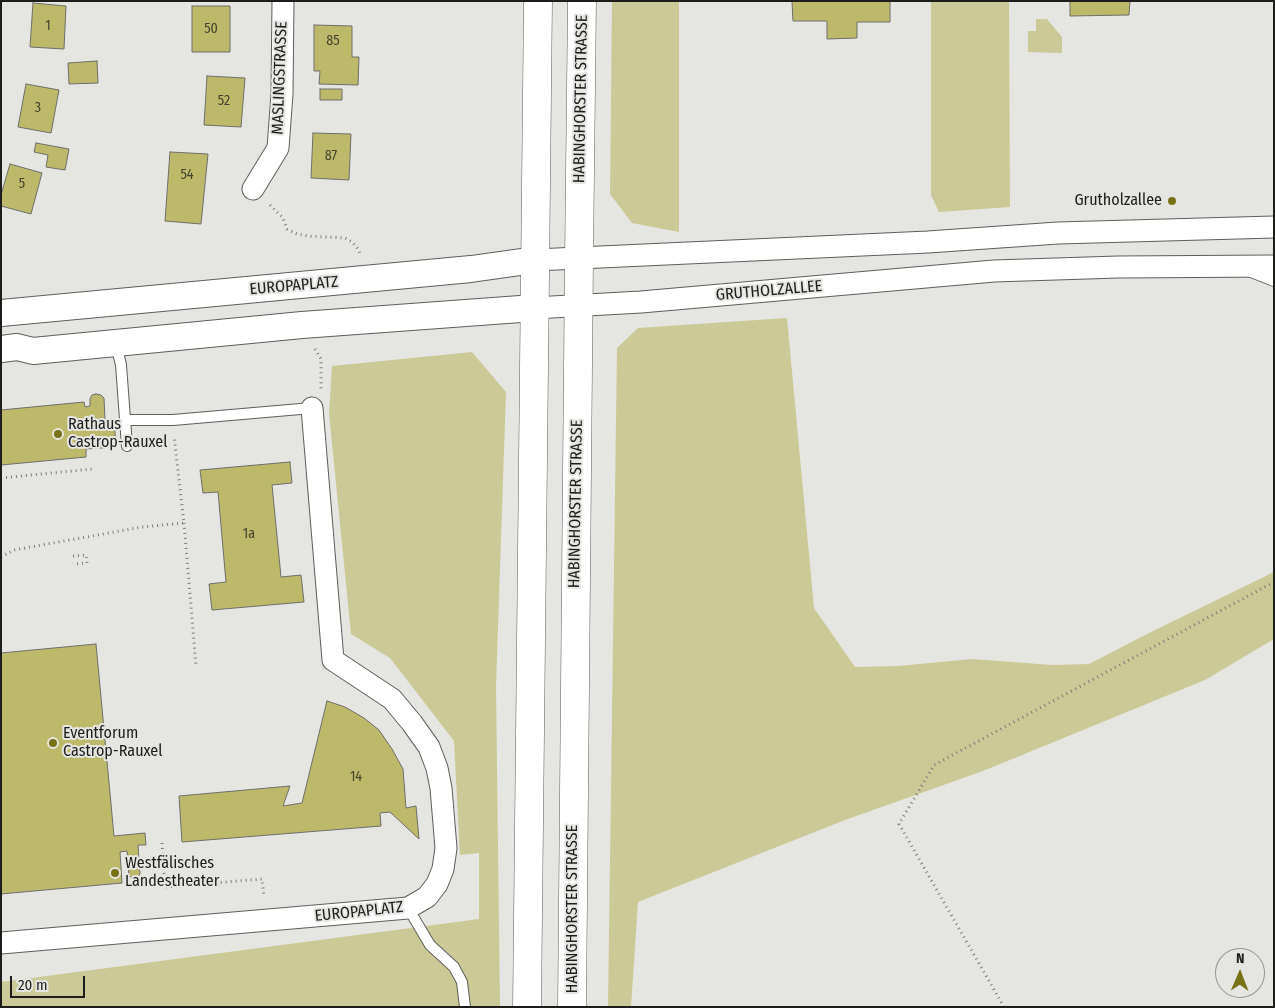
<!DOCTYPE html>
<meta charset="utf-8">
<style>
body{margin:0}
#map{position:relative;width:1275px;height:1008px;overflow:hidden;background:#e5e5e1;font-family:"Fira Sans Condensed",sans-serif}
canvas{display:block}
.frame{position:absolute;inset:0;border:2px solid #1d1d1c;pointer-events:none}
.north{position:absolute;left:1215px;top:948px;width:50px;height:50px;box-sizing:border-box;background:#e5e5e1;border:1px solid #959592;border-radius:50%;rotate:1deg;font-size:14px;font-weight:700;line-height:20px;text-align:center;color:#1d1d1c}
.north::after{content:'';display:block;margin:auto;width:18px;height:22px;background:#767215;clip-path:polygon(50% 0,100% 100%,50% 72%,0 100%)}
.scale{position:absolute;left:10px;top:976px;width:75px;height:22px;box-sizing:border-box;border:2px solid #1d1d1c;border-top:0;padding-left:6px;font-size:15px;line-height:18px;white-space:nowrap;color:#1d1d1c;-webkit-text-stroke:4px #e5e5e1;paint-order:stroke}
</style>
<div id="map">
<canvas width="1275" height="1008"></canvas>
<div class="frame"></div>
<div class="north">N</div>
<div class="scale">20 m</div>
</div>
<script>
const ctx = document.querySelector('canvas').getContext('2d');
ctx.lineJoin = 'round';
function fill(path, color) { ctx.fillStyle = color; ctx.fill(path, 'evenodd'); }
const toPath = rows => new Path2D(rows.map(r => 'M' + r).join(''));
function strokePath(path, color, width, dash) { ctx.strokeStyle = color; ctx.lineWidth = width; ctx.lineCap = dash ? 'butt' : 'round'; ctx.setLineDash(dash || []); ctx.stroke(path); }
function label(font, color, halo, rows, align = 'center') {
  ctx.font = font + ' "Fira Sans Condensed",sans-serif'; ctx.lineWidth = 4; ctx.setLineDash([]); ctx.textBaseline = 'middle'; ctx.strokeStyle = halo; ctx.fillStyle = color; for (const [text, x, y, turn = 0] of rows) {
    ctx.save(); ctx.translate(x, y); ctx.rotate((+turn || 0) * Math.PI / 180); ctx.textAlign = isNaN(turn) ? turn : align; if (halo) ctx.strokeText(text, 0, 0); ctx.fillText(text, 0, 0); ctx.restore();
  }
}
fill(toPath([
 [612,1,679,1,679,232,632,223,610,194],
 [931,1,1009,1,1010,207,939,212,931,195],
 [1036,19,1047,19,1062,37,1062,53,1028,52,1028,31,1036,31],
 [787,318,814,608,855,667,898,666,972,659,1052,665,1089,664,1151,632,1274,572,1274,639,1205,680,983,771,845,820,638,902,631,1007,608,1007,617,348,638,328],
 [472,352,506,392,496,686,500,1007,1,1007,1,982,479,919,479,853,460,855,454,741,390,658,351,634,329,413,332,366]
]), '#cbca96');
const building = toPath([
 [792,1,890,1,890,22,857,22,857,38,827,39,827,21,793,21,792,1],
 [1070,1,1130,1,1129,15,1070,16,1070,1],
 [33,3,66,6,64,49,30,47,33,3],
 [192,6,230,6,230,52,192,52,192,6],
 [314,25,352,26,352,57,359,57,358,85,319,84,320,71,314,71,314,25],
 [97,61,98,83,69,84,68,63,97,61],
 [207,76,245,78,241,127,204,125,207,76],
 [26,84,59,90,51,133,18,127,26,84],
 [320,89,342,89,342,100,320,100,320,89],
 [313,133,351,134,349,180,311,178,313,133],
 [36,143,69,149,65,170,46,167,48,155,34,152,36,143],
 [170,152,208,154,201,224,165,221,170,152],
 [10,164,42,173,31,214,1,206,1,195,10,164],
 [96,394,101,395,104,398,105,420,114,419,116,447,86,449,86,457,1,465,1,410,84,402,85,407,90,406,90,399,92,395,96,394],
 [290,462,292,483,272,485,281,577,301,575,304,602,212,610,209,584,226,582,218,492,203,493,200,470,290,462],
 [96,644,114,836,145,833,146,845,138,845,140,874,138,877,133,878,129,876,127,851,120,852,122,883,1,894,1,653,96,644],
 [327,701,345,707,364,718,379,730,392,749,403,769,406,808,416,806,419,839,390,812,380,813,381,826,182,842,179,796,290,786,283,806,302,803,327,701]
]);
fill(building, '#bcb96a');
strokePath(building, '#6e6e6b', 1);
const service = toPath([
 [1251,272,1274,281],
 [116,344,121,365,127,446],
 [126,420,173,420,312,408],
 [408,908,430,945,454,967,462,982,465,1007]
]);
const minor = toPath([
 [253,189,278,148,282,94,283,1],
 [535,260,928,242,1058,233,1274,227],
 [534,308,641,302,994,271,1118,267,1274,266],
 [1,943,408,908,427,897,437,884,443,869,446,848,441,788,437,768,429,747,412,723,392,699,333,660,312,408]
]);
const tertiary = toPath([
 [1,313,471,269,535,260],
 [1,349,17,347,33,351,302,325,534,308]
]);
const primary = toPath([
 [527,1007,538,1],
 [572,1007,579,259,582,1]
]);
strokePath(service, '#5e5e5b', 12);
strokePath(minor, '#5e5e5b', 23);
strokePath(tertiary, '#5e5e5b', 28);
strokePath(primary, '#5e5e5b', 29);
strokePath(toPath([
 [270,205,283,218,287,229,297,234,308,236,345,238,352,242,359,250,360,254],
 [315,349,321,359,321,389],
 [1,478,93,469],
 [184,523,196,666],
 [73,556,86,555,87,563,73,564],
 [1,557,14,550,142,527,184,523,174,436],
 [162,843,165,887,262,879,264,897],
 [1004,1007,899,824,934,765,1274,582]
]), '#7d7d7b', 3, [1, 4]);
strokePath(service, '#fff', 10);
strokePath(minor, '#fff', 21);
strokePath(tertiary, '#fff', 26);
strokePath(primary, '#fff', 28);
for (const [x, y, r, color] of [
 [1172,201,5,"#767215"],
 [58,434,5,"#767215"],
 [53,743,5,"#767215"],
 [115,873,5,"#767215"]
]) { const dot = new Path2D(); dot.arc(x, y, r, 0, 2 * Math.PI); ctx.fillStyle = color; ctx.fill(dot); strokePath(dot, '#e5e5e1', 2); }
label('14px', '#454430', null, [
 ["1",48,26],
 ["50",211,29],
 ["85",333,41],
 ["52",224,101],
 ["3",38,108],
 ["87",331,156],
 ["54",187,175],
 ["5",22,184],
 ["1a",249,534],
 ["14",356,777]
]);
label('16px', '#1d1d1c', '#e5e5e1', [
 ["MASLINGSTRASSE",280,78,-88],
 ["HABINGHORSTER STRASSE",581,99,-89],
 ["EUROPAPLATZ",294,286,-5],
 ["GRUTHOLZALLEE",769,291,-5],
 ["HABINGHORSTER STRASSE",576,504,-89],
 ["HABINGHORSTER STRASSE",573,909,-90],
 ["EUROPAPLATZ",359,912,-6]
]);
label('16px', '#1d1d1c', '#e5e5e1', [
 ["Grutholzallee",1162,201,"right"],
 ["Rathaus",68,425],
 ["Castrop-Rauxel",68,443],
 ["Eventforum",63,734],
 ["Castrop-Rauxel",63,752],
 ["Westfälisches",125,864],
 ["Landestheater",125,882]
], 'left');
</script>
